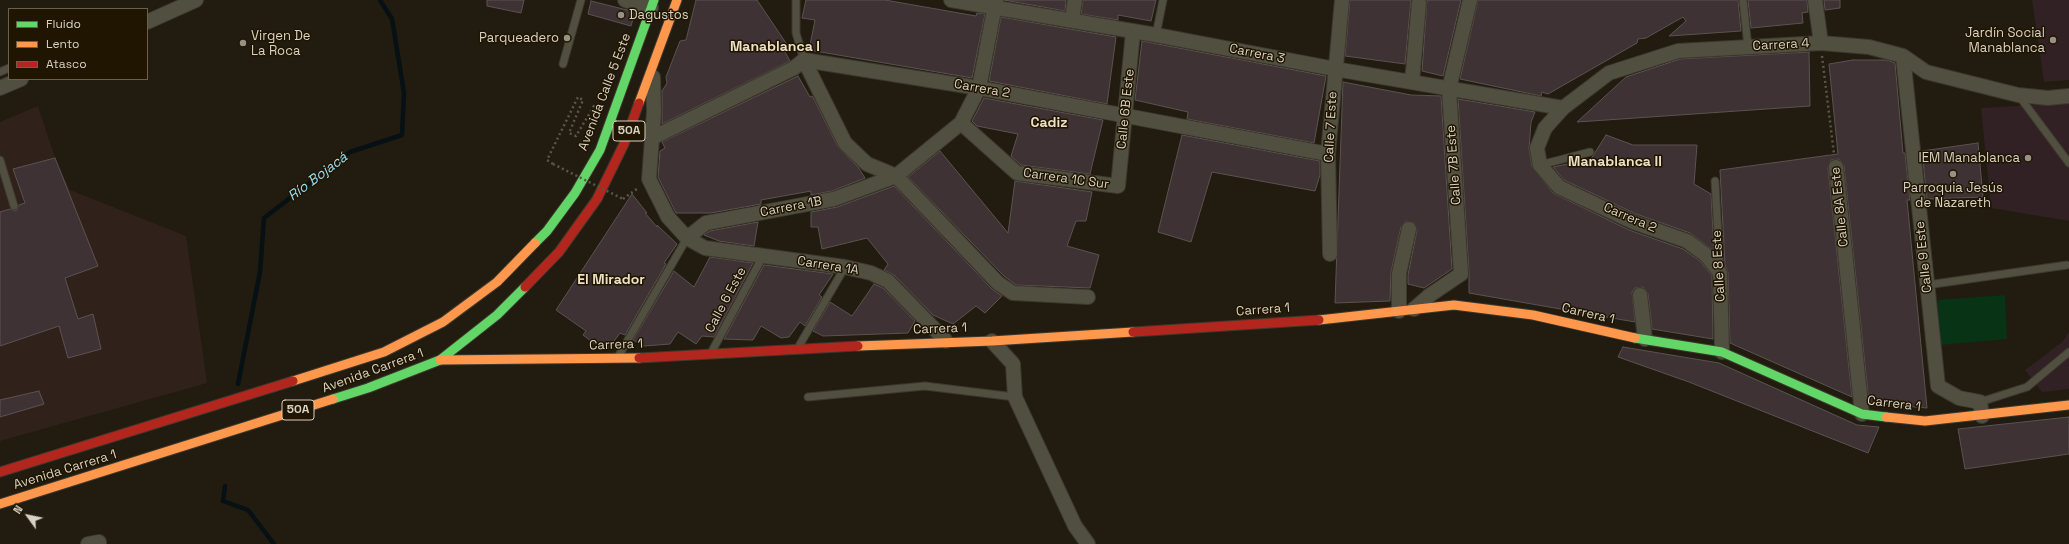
<!DOCTYPE html>
<meta charset="utf-8">
<style>
body{margin:0}
#map{position:relative;width:2069px;height:544px;overflow:hidden;background:#211c0f;font-family:"Space Grotesk",sans-serif}
canvas{display:block}
.legend{position:absolute;left:8px;top:8px;width:140px;height:72px;box-sizing:border-box;background:#1f1501;border:1px solid #69604f;margin:0;padding:5px 7px;list-style:none;font-size:12px;color:#d8d1c4}
.legend li{display:flex;align-items:center;gap:8px;height:20px}
.legend b{width:20px;border:1px solid #69604f}
.north{position:absolute;left:8px;top:496px;width:40px;height:40px;-webkit-text-stroke:3px #1f1501;paint-order:stroke;rotate:303deg;font-size:11px;font-weight:700;line-height:16px;text-align:center;color:#d8d1c4}
.north::after{content:'';display:block;margin:auto;width:14px;height:18px;background:#d8d1c4;clip-path:polygon(50% 0,100% 100%,50% 72%,0 100%)}
</style>
<div id="map">
<canvas width="2069" height="544"></canvas>
<ul class="legend">
<li><b style="height:5px;background:#63d668"></b>Fluido</li>
<li><b style="height:5px;background:#ff974d"></b>Lento</li>
<li><b style="height:5px;background:#b3261e"></b>Atasco</li>
</ul>
<div class="north">N</div>
</div>
<script>
const ctx = document.querySelector('canvas').getContext('2d');
ctx.lineJoin = 'round';
function fill(path, color) { ctx.fillStyle = color; ctx.fill(path, 'evenodd'); }
const toPath = rows => new Path2D(rows.map(r => 'M' + r).join(''));
function strokePath(path, color, width, dash) { ctx.strokeStyle = color; ctx.lineWidth = width; ctx.lineCap = dash ? 'butt' : 'round'; ctx.setLineDash(dash || []); ctx.stroke(path); }
function label(font, color, halo, rows, align = 'center') {
  ctx.font = font + ' "Space Grotesk",sans-serif'; ctx.lineWidth = 3; ctx.setLineDash([]); ctx.textBaseline = 'middle'; ctx.strokeStyle = halo; ctx.fillStyle = color; for (const [text, x, y, turn = 0] of rows) {
    ctx.save(); ctx.translate(x, y); ctx.rotate((+turn || 0) * Math.PI / 180); ctx.textAlign = isNaN(turn) ? turn : align; if (halo) ctx.strokeText(text, 0, 0); ctx.fillText(text, 0, 0); ctx.restore();
  }
}
fill(toPath([
 [38,106,55,158,70,190,186,236,207,383,0,441,0,122]
]), '#31211b');
fill(toPath([
 [2032,0,2069,0,2069,80,2044,82],
 [2069,103,2069,221,1991,208,1981,108],
 [2069,332,2069,389,2042,392,2025,370,2062,342]
]), '#312024');
fill(toPath([
 [2005,295,2007,339,1941,345,1937,300]
]), '#083314');
strokePath(toPath([
 [238,384,260,272,264,218,350,152,402,135,404,93,392,19,380,0],
 [225,486,223,501,248,510,274,544]
]), '#071013', 4.5);
const building = toPath([
 [487,0,524,0,521,13,487,6,487,0],
 [696,0,757,0,788,46,781,45,790,61,662,124,662,91,667,83,666,77,680,41,686,40,696,0],
 [806,0,885,0,976,16,977,13,985,14,972,78,809,50,815,20,802,18,806,0],
 [1004,0,1066,0,1065,11,1004,0],
 [1083,0,1156,0,1151,21,1118,15,1118,20,1081,14,1083,0],
 [1350,0,1411,0,1405,64,1345,56,1350,0],
 [1427,0,1461,0,1443,76,1422,71,1427,0],
 [1478,0,1738,0,1741,31,1669,36,1686,21,1683,17,1646,38,1638,39,1637,43,1548,94,1542,92,1541,96,1460,79,1478,0],
 [1748,0,1807,0,1808,12,1802,13,1803,23,1751,28,1748,0],
 [1824,0,1840,0,1840,8,1825,10,1824,0],
 [591,1,635,12,631,26,588,14,591,1],
 [1001,17,1116,37,1107,104,989,81,1001,17],
 [1142,41,1326,76,1314,143,1187,119,1188,112,1135,100,1142,41],
 [1809,52,1810,106,1577,122,1626,77,1680,59,1809,52],
 [1853,60,1887,60,1895,63,1903,153,1905,153,1910,200,1907,200,1927,408,1869,403,1844,166,1839,159,1831,160,1828,168,1852,397,1730,343,1728,273,1725,265,1720,170,1838,154,1829,64,1853,60],
 [798,76,810,97,812,96,815,101,838,147,858,167,865,178,832,191,811,195,811,191,761,200,761,204,711,213,676,213,658,177,660,151,665,148,662,142,798,76],
 [1343,82,1411,95,1441,96,1452,269,1424,288,1408,284,1408,275,1417,230,1414,223,1406,221,1401,227,1391,272,1390,301,1335,303,1343,82],
 [984,98,1103,120,1090,174,1021,165,1011,156,1018,134,977,126,972,121,984,98],
 [1458,99,1535,112,1531,122,1529,149,1532,166,1553,193,1629,230,1683,249,1700,261,1712,276,1713,339,1652,329,1648,294,1643,287,1635,288,1632,292,1635,322,1469,293,1469,273,1458,99],
 [1182,135,1320,161,1320,175,1315,191,1212,172,1191,242,1158,232,1182,135],
 [1606,135,1633,145,1697,145,1694,184,1711,194,1714,251,1690,233,1636,214,1564,180,1553,167,1591,159,1606,135],
 [1978,143,1983,197,1927,199,1922,151,1978,143],
 [940,151,1008,233,1015,181,1092,192,1086,221,1076,221,1067,246,1099,255,1090,288,1016,285,1004,276,908,177,940,151],
 [55,158,98,266,65,278,78,319,93,314,101,349,68,358,59,326,0,346,0,212,10,209,16,211,19,205,25,203,13,169,55,158],
 [894,186,992,289,1002,296,985,313,976,306,953,324,933,315,894,275,884,270,888,264,867,238,822,249,818,227,811,227,811,212,837,207,894,186],
 [632,194,647,213,645,213,657,227,657,225,677,244,664,263,666,264,625,335,620,333,609,348,600,348,583,335,586,331,556,310,632,194],
 [758,222,754,246,719,241,704,235,710,231,758,222],
 [710,257,753,263,714,337,702,336,696,344,678,332,670,344,644,346,633,340,674,271,694,287,710,257],
 [764,265,833,274,819,295,822,297,805,326,800,322,789,337,781,338,761,326,753,340,724,339,764,265],
 [874,284,883,288,915,321,908,333,823,336,813,331,830,302,852,316,874,284],
 [1623,347,1719,363,1857,425,1879,427,1868,453,1689,382,1618,357,1623,347],
 [39,391,44,404,0,417,0,400,39,391],
 [2069,417,2069,454,1965,469,1958,429,2069,417]
]);
fill(building, '#3e3235');
strokePath(building, '#5a5350', 1);
const lane = toPath([
 [796,0,796,33,804,60],
 [1743,0,1748,47],
 [1156,35,1163,0],
 [563,64,581,0],
 [0,72,9,68],
 [2019,96,2069,163],
 [0,160,14,206],
 [1540,165,1590,152],
 [1715,181,1720,270],
 [1927,285,2067,265],
 [799,346,845,267],
 [711,353,763,256],
 [618,357,687,238],
 [808,397,925,386,1015,397],
 [1980,402,2027,387,2069,352]
]);
const street = toPath([
 [625,0,651,8],
 [951,0,1156,35,1335,69,1563,108],
 [1815,0,1821,43],
 [1072,19,1075,0],
 [147,22,196,0],
 [1903,56,1938,386,1959,398,1980,402,1982,416],
 [804,60,845,143,867,164,896,176,998,283,1013,293,1088,297],
 [653,77,654,112,649,179,668,217,687,238,705,248,845,267,871,273,888,281,946,341],
 [1412,82,1419,3],
 [0,88,21,79],
 [961,123,1017,173,1118,186,1133,32],
 [652,138,794,68,804,60,979,88,1328,154],
 [1836,167,1862,414],
 [687,238,706,223,834,199,896,176,961,123,979,88,996,0],
 [1330,254,1328,154,1342,0],
 [1640,295,1645,339],
 [1414,309,1430,295,1461,274,1449,89,1470,0],
 [1399,311,1399,274,1409,229],
 [992,341,1013,364,1015,397,1075,526,1088,544],
 [1722,352,1720,273,1706,255,1687,241,1633,222,1559,187,1540,165,1537,148,1545,128,1563,108,1609,73,1678,51,1821,43,1869,47,1903,56,1926,72,2018,95,2048,98,2069,96],
 [88,544,99,542,99,544]
]);
const fast = toPath([
 [535,243,547,231,575,193,600,150,654,0],
 [1635,338,1722,352,1862,414,1886,417],
 [333,399,368,388,440,360,497,315,525,287]
]);
const slow = toPath([
 [639,103,677,0],
 [1319,320,1454,305,1533,315,1635,338],
 [858,346,992,341,1133,332],
 [440,360,639,358],
 [293,381,384,352,443,322,497,282,535,243],
 [1886,417,1925,421,2069,405],
 [0,504,333,399]
]);
const jam = toPath([
 [525,287,559,252,597,199,624,144,639,103],
 [1133,332,1319,320],
 [639,358,858,346],
 [0,472,293,381]
]);
strokePath(lane, '#3d382e', 9);
strokePath(street, '#3d382e', 16);
strokePath(fast, '#3d382e', 11);
strokePath(slow, '#3d382e', 11);
strokePath(jam, '#3d382e', 11);
strokePath(toPath([
 [1822,56,1834,154],
 [553,164,547,160,578,97,583,100,569,133,576,136,594,106,596,107],
 [623,199,638,188]
]), '#58574a', 2.5, [2, 3]);
strokePath(lane, '#514f3f', 7);
strokePath(street, '#514f3f', 14);
strokePath(fast, '#63d668', 9);
strokePath(slow, '#ff974d', 9);
strokePath(jam, '#b3261e', 9);
strokePath(toPath([
 [553,164,623,199]
]), '#58574a', 2.5, [2, 3]);
for (const [x, y, r, color] of [
 [621,15,4,"#989285"],
 [567,38,4,"#989285"],
 [2053,40,4,"#989285"],
 [243,43,4,"#989285"],
 [2028,158,4,"#989285"],
 [1953,174,4,"#989285"]
]) { const dot = new Path2D(); dot.arc(x, y, r, 0, 2 * Math.PI); ctx.fillStyle = color; ctx.fill(dot); strokePath(dot, '#1f1501', 1.5); }
for (const [x, y, w] of [
 [629,131,32],
 [298,410,32]
]) { const box = new Path2D(); box.roundRect(x - w / 2, y - 10, w, 20, 3); ctx.fillStyle = '#1f1501'; ctx.fill(box); strokePath(box, '#d8d1c4', 1); }
label('bold 12px', '#d8d1c4', null, [
 ["50A",629,131],
 ["50A",298,410]
]);
label('13px', '#d8d1c4', '#1f1501', [
 ["Dagustos",629,15,"left"],
 ["Jardín Social",2045,33],
 ["Manablanca",2045,48],
 ["Virgen De",251,36,"left"],
 ["La Roca",251,51,"left"],
 ["Parqueadero",559,38],
 ["IEM Manablanca",2020,158],
 ["Parroquia Jesús",1953,188,"center"],
 ["de Nazareth",1953,203,"center"]
], 'right');
label('13px', '#d8d1c4', '#1f1501', [
 ["Carrera 4",1781,45,-3],
 ["Carrera 3",1257,54,11],
 ["Carrera 2",982,89,10],
 ["Avenida Calle 5 Este",605,92,-69],
 ["Calle 6B Este",1126,109,-84],
 ["Calle 7 Este",1331,127,-87],
 ["Calle 7B Este",1454,165,-94],
 ["Carrera 1C Sur",1066,179,8],
 ["Carrera 1B",791,207,-11],
 ["Calle 8A Este",1840,207,-96],
 ["Carrera 2",1630,218,23],
 ["Calle 9 Este",1924,257,-96],
 ["Carrera 1A",828,266,9],
 ["Calle 8 Este",1719,266,-93],
 ["Calle 6 Este",726,300,-62],
 ["Carrera 1",1263,310,-4],
 ["Carrera 1",1588,314,13],
 ["Carrera 1",940,329,-2],
 ["Carrera 1",616,345,-2],
 ["Avenida Carrera 1",373,371,-20],
 ["Carrera 1",1894,404,7],
 ["Avenida Carrera 1",65,470,-17]
]);
label('bold 14px', '#ede0c4', '#1f1501', [
 ["Manablanca I",775,47],
 ["Cadiz",1049,123],
 ["Manablanca II",1615,162],
 ["El Mirador",611,280]
]);
label('italic 14px', '#9addf7', '#1f1501', [
 ["Río Bojacá",318,177,-37]
]);
</script>
